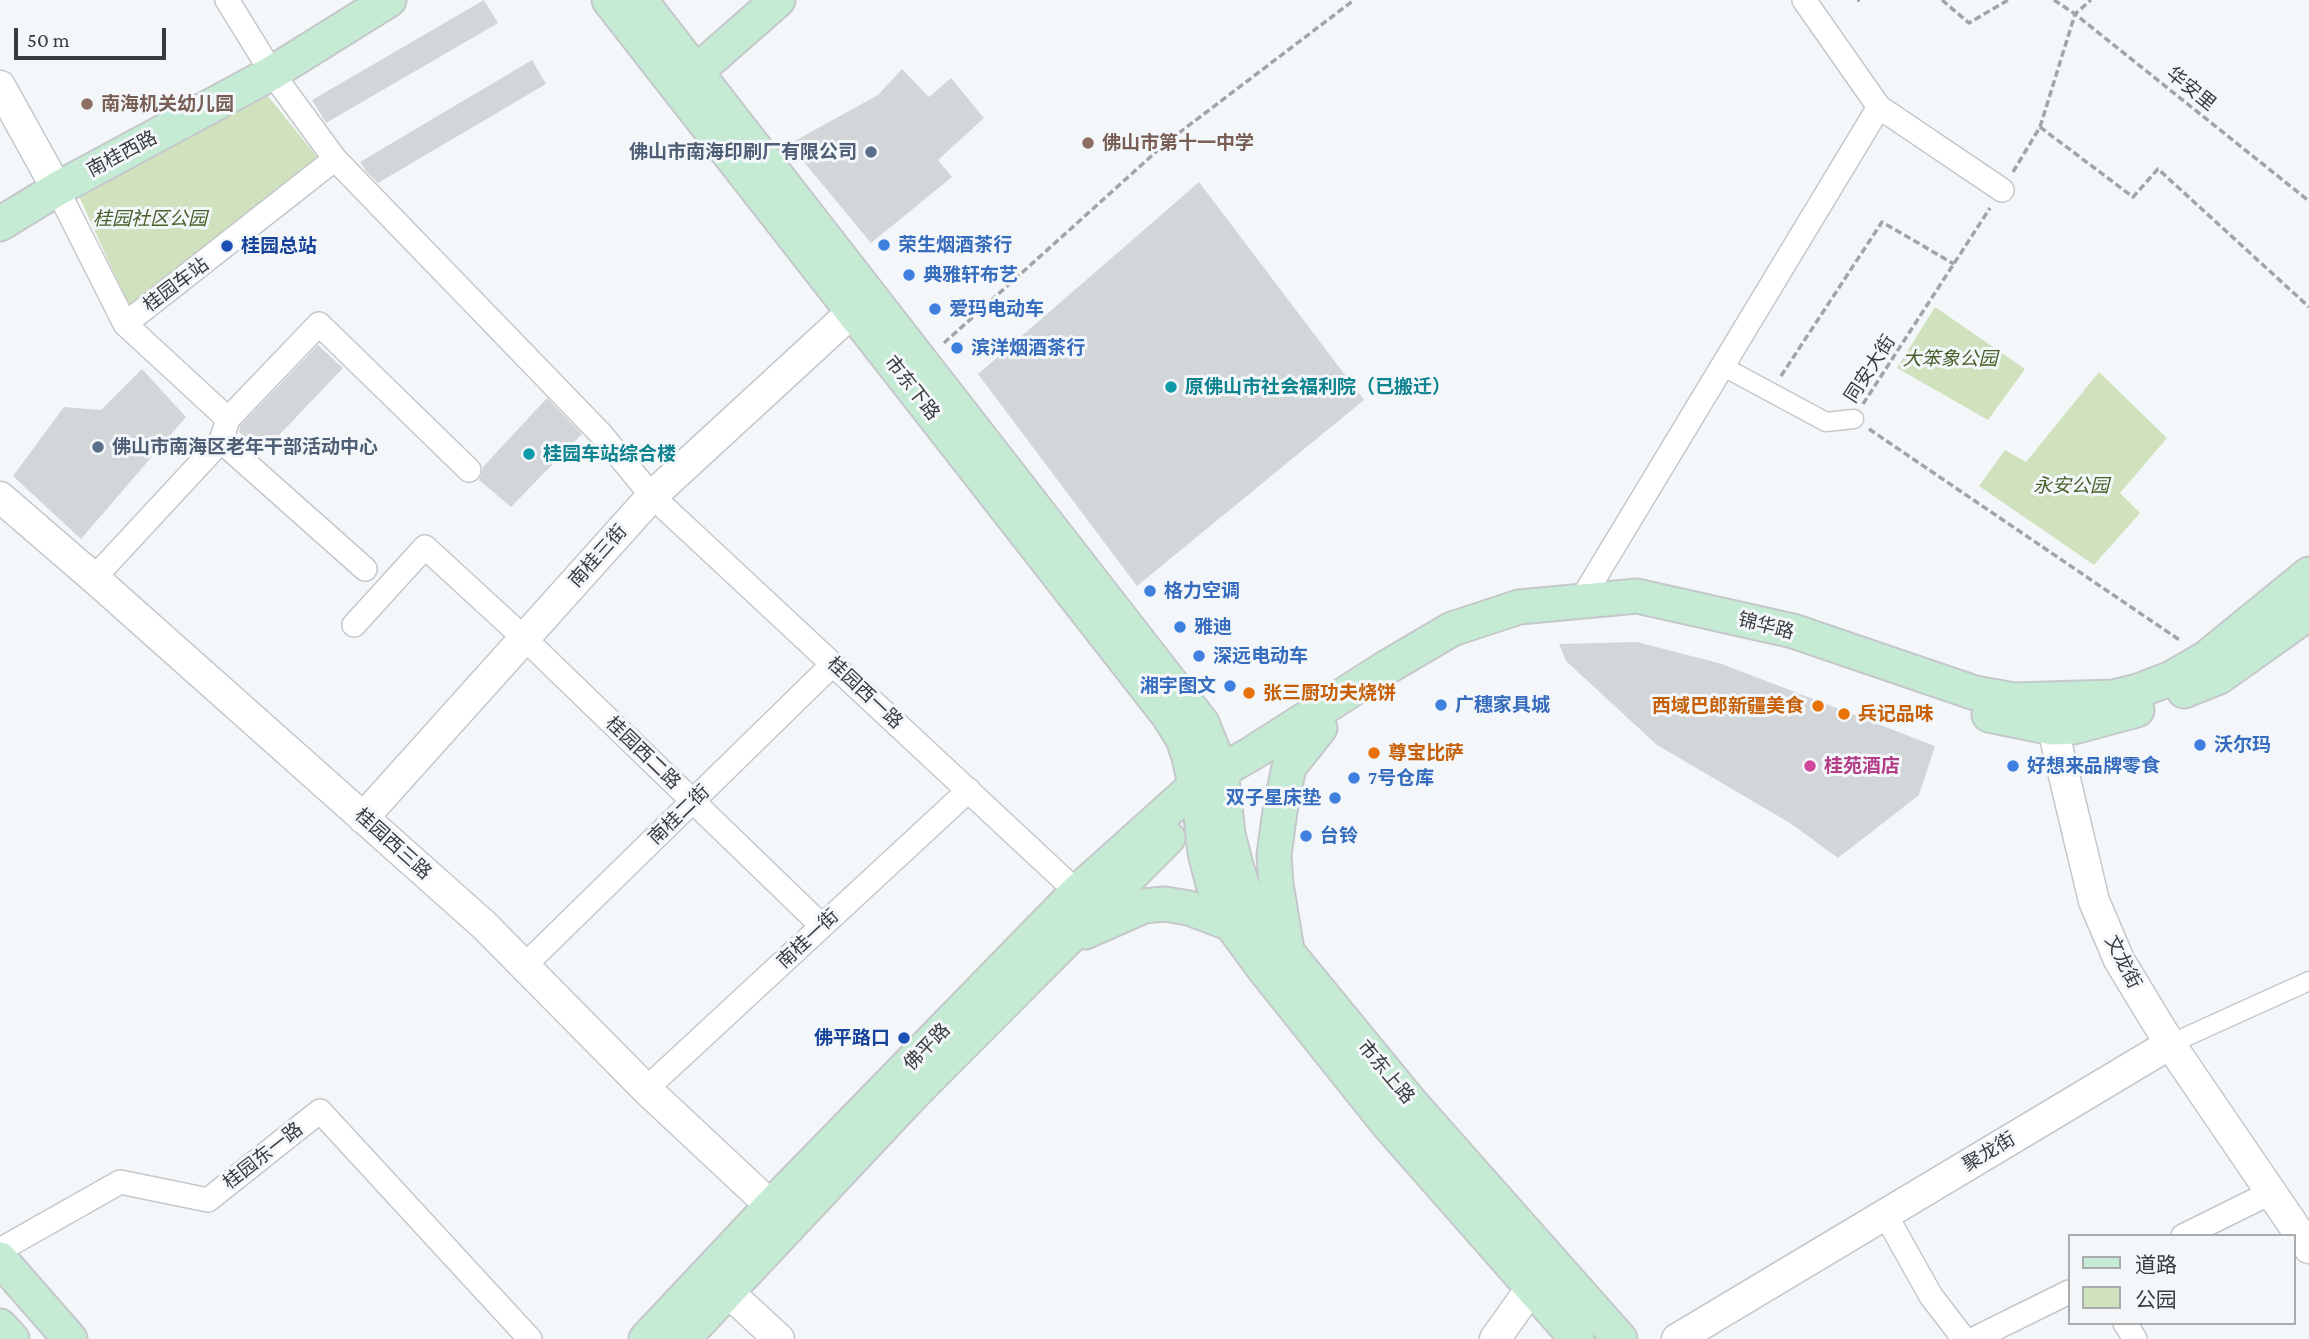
<!DOCTYPE html>
<meta charset="utf-8">
<style>
body{margin:0}
#map{position:relative;width:2309px;height:1339px;overflow:hidden;background:#f4f7fa;font-family:"Crimson Pro","Noto Sans SC",serif}
canvas{display:block}
.legend{position:absolute;left:2068px;top:1234px;width:228px;height:91px;box-sizing:border-box;background:#f4f7fa;border:2px solid #aaacae;margin:0;padding:9px 12px;list-style:none;font-size:21px;color:#3a3b3d}
.legend li{display:flex;align-items:center;gap:14px;height:35px}
.legend b{width:35px;border:2px solid #aaacae}
.scale{position:absolute;left:14px;top:28px;width:152px;height:32px;box-sizing:border-box;border:4px solid #3a3b3d;border-top:0;padding-left:9px;font-size:21px;line-height:24px;white-space:nowrap;color:#3a3b3d;-webkit-text-stroke:5px #f4f7fa;paint-order:stroke}
</style>
<div id="map">
<canvas width="2309" height="1339"></canvas>
<ul class="legend">
<li><b style="height:9px;background:#c5ebd4"></b>道路</li>
<li><b style="height:19px;background:#cfe1bd"></b>公园</li>
</ul>
<div class="scale">50 m</div>
</div>
<script>
const ctx = document.querySelector('canvas').getContext('2d');
ctx.lineJoin = 'round';
function fill(path, color) { ctx.fillStyle = color; ctx.fill(path, 'evenodd'); }
const toPath = rows => new Path2D(rows.map(r => 'M' + r).join(''));
function strokePath(path, color, width, dash) { ctx.strokeStyle = color; ctx.lineWidth = width; ctx.lineCap = dash ? 'butt' : 'round'; ctx.setLineDash(dash || []); ctx.stroke(path); }
function label(font, color, halo, rows, align = 'center') {
  ctx.font = font + ' "Crimson Pro","Noto Sans SC",serif'; ctx.lineWidth = 6; ctx.setLineDash([]); ctx.textBaseline = 'middle'; ctx.strokeStyle = halo; ctx.fillStyle = color; for (const [text, x, y, turn = 0] of rows) {
    ctx.save(); ctx.translate(x, y); ctx.rotate((+turn || 0) * Math.PI / 180); ctx.textAlign = isNaN(turn) ? turn : align; if (halo) ctx.strokeText(text, 0, 0); ctx.fillText(text, 0, 0); ctx.restore();
  }
}
fill(toPath([
 [268,96,317,157,129,306,78,194],
 [1935,307,2025,369,1988,420,1897,368],
 [2099,372,2167,438,2120,493,2140,513,2094,565,1979,486,2005,450,2026,462]
]), '#cfe1bd');
fill(toPath([
 [484,0,498,23,326,123,312,100],
 [532,60,546,84,378,183,365,170,360,162],
 [902,69,929,97,951,78,984,118,938,160,952,177,871,243,789,144,878,95],
 [1199,182,1364,400,1137,586,978,374],
 [318,345,343,368,262,453,239,432,240,426],
 [142,369,186,417,81,539,13,476,64,407,101,410],
 [547,398,582,434,511,507,479,480,482,474,483,467],
 [1637,642,1722,664,1935,746,1919,795,1838,858,1790,823,1657,745,1566,661,1559,644]
]), '#d2d6d9');
const pedestrian = toPath([
 [1722,366,1826,422,1854,419],
 [2170,1044,2309,981]
]);
const minor = toPath([
 [227,0,272,73,335,159,601,434,652,496,1077,892],
 [1804,0,1879,107,2002,190],
 [57,189,125,324,228,419],
 [125,324,335,159],
 [221,441,365,569],
 [94,578,221,441,228,419,319,324,469,470],
 [1580,602,1879,107],
 [354,625,425,547,524,638,822,926],
 [524,966,833,664],
 [646,1089,969,790],
 [1885,1214,1931,1296,1964,1339],
 [2183,1236,2272,1192],
 [0,1250,120,1182,208,1200,320,1111,530,1339],
 [2125,1323,2135,1339],
 [1974,1339,2069,1292]
]);
const tertiary = toPath([
 [0,86,57,189],
 [0,497,94,578,484,925,646,1089,771,1206],
 [2047,704,2094,901,2119,960,2170,1044,2309,1248],
 [363,818,652,496,852,312],
 [727,1291,779,1339],
 [1495,1339,1532,1287],
 [1677,1339,2170,1044]
]);
const secondary = toPath([
 [609,0,1168,715,1183,739,1189,757,1200,807,1205,853,1213,884,1231,924,1264,969,1387,1123,1577,1339],
 [640,0,1202,723,1221,770,1228,834,1236,865,1248,903,1271,936,1288,953,1411,1103,1620,1339],
 [680,86,778,0],
 [0,224,57,189,272,73,389,0],
 [2184,691,2219,677,2309,613],
 [1989,715,2053,728,2074,727,2137,710],
 [1085,932,1144,906,1165,904,1189,908,1231,924],
 [1287,950,1276,884,1274,855,1280,811,1289,767,1320,728],
 [0,1259,70,1339],
 [0,1326,12,1339],
 [646,1339,771,1206,1077,892,1195,786,1251,754,1384,669,1452,629,1519,607,1637,596,1793,631,1975,693,2014,700,2113,697,2138,691,2172,678,2206,658,2309,574],
 [683,1339,913,1094,1168,838]
]);
strokePath(pedestrian, '#c5c8cb', 21);
strokePath(minor, '#c5c8cb', 26);
strokePath(tertiary, '#c5c8cb', 33);
strokePath(secondary, '#c5c8cb', 37);
strokePath(toPath([
 [1857,0,1860,0],
 [1942,0,1969,23,2008,0],
 [2054,0,2075,14,2309,201],
 [2040,127,2133,197,2158,169,2309,307],
 [2013,172,2040,127,2075,14,2091,0],
 [944,343,1167,142,1354,0],
 [1781,376,1882,222,1954,264],
 [1863,404,1990,208],
 [1869,429,2181,641]
]), '#a2a4a7', 3.5, [7, 3.5]);
strokePath(pedestrian, '#fff', 18);
strokePath(minor, '#fff', 23);
strokePath(tertiary, '#fff', 30);
strokePath(secondary, '#c5ebd4', 33);
for (const [x, y, r, color] of [
 [87,104,7,"#8d6e63"],
 [1088,143,7,"#8d6e63"],
 [871,152,7,"#5c6f8a"],
 [884,245,7,"#3f7fe0"],
 [227,246,7,"#1a4fb4"],
 [909,275,7,"#3f7fe0"],
 [935,309,7,"#3f7fe0"],
 [957,348,7,"#3f7fe0"],
 [1171,387,7,"#0f9aa8"],
 [98,447,7,"#5c6f8a"],
 [529,454,7,"#0f9aa8"],
 [1150,591,7,"#3f7fe0"],
 [1180,627,7,"#3f7fe0"],
 [1199,656,7,"#3f7fe0"],
 [1230,686,7,"#3f7fe0"],
 [1249,693,7,"#e8710a"],
 [1441,705,7,"#3f7fe0"],
 [1818,706,7,"#e8710a"],
 [1844,714,7,"#e8710a"],
 [2200,745,7,"#3f7fe0"],
 [1374,753,7,"#e8710a"],
 [1810,766,7,"#d1479c"],
 [2013,766,7,"#3f7fe0"],
 [1354,778,7,"#3f7fe0"],
 [1335,798,7,"#3f7fe0"],
 [1306,836,7,"#3f7fe0"],
 [904,1038,7,"#1a4fb4"]
]) { const dot = new Path2D(); dot.arc(x, y, r, 0, 2 * Math.PI); ctx.fillStyle = color; ctx.fill(dot); strokePath(dot, '#f4f7fa', 2.5); }
label('19px', '#3a3b3d', '#f4f7fa', [
 ["华安里",2191,89,39],
 ["南桂西路",122,154,-28],
 ["桂园车站",176,285,-37],
 ["同安大街",1870,369,-57],
 ["市东下路",912,388,52],
 ["南桂三街",598,556,-48],
 ["锦华路",1766,626,14],
 ["桂园西一路",865,693,43],
 ["桂园西二路",643,753,44],
 ["南桂二街",679,815,-44],
 ["桂园西三路",393,844,42],
 ["南桂一街",808,939,-43],
 ["文龙街",2123,962,63],
 ["佛平路",927,1047,-46],
 ["市东上路",1386,1072,50],
 ["聚龙街",1989,1152,-31],
 ["桂园东一路",263,1156,-38]
]);
label('bold 19px', '#785e54', '#f4f7fa', [
 ["南海机关幼儿园",101,104],
 ["佛山市第十一中学",1102,143]
], 'left');
label('bold 19px', '#4e5e75', '#f4f7fa', [
 ["佛山市南海印刷厂有限公司",857,152],
 ["佛山市南海区老年干部活动中心",112,447,"left"]
], 'right');
label('italic 19px', '#47602a', '#f4f7fa', [
 ["桂园社区公园",150,219],
 ["大笨象公园",1950,359],
 ["永安公园",2071,486]
]);
label('bold 19px', '#366cbe', '#f4f7fa', [
 ["荣生烟酒茶行",898,245],
 ["典雅轩布艺",923,275],
 ["爱玛电动车",949,309],
 ["滨洋烟酒茶行",971,348],
 ["格力空调",1164,591],
 ["雅迪",1194,627],
 ["深远电动车",1213,656],
 ["湘宇图文",1216,686,"right"],
 ["广穗家具城",1455,705],
 ["沃尔玛",2214,745],
 ["好想来品牌零食",2027,766],
 ["7号仓库",1368,778],
 ["双子星床垫",1321,798,"right"],
 ["台铃",1320,836]
], 'left');
label('bold 19px', '#164399', '#f4f7fa', [
 ["桂园总站",241,246],
 ["佛平路口",890,1038,"right"]
], 'left');
label('bold 19px', '#0d838f', '#f4f7fa', [
 ["原佛山市社会福利院（已搬迁）",1185,387],
 ["桂园车站综合楼",543,454]
], 'left');
label('bold 19px', '#c56008', '#f4f7fa', [
 ["张三厨功夫烧饼",1263,693],
 ["西域巴郎新疆美食",1804,706,"right"],
 ["兵记品味",1858,714],
 ["尊宝比萨",1388,753]
], 'left');
label('bold 19px', '#b23c85', '#f4f7fa', [
 ["桂苑酒店",1824,766]
], 'left');
</script>
